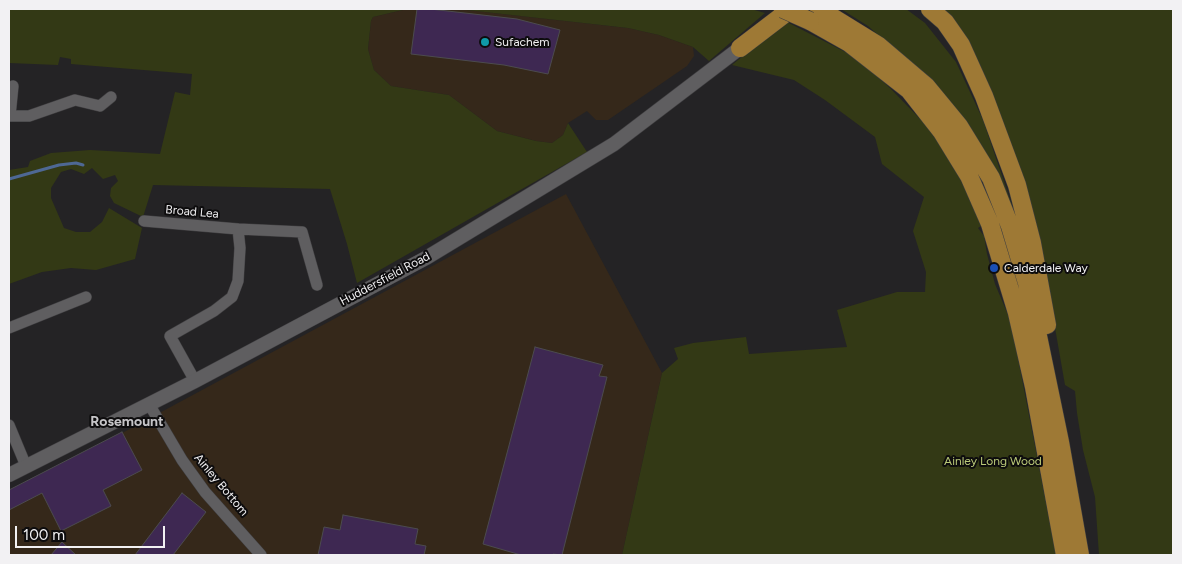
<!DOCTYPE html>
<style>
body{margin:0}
#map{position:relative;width:1182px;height:564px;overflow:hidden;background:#242325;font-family:Figtree,sans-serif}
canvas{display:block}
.frame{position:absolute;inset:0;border:10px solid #f2f1f3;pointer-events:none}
.scale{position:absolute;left:15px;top:526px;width:150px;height:22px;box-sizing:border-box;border:2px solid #f2f1f3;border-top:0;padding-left:6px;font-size:15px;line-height:18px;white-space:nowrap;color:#f2f1f3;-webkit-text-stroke:4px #0d0c0d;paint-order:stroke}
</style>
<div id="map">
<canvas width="1182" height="564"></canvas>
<div class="frame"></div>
<div class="scale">100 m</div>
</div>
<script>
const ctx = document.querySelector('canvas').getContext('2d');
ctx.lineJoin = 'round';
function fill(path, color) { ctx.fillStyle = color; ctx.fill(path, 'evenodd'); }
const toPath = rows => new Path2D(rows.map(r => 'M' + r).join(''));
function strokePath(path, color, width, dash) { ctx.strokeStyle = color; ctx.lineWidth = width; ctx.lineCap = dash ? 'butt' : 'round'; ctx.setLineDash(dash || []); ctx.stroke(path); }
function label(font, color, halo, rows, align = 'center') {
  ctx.font = font + ' Figtree,sans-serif'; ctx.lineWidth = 4; ctx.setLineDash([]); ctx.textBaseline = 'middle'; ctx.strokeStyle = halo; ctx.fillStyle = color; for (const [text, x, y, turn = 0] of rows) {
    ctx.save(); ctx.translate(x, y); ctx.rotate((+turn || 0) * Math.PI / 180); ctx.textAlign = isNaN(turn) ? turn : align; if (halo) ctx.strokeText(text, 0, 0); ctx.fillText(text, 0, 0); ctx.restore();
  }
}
fill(toPath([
 [407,9,458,9,628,28,659,35,693,47,694,56,687,66,608,120,596,120,587,111,568,123,563,135,552,143,536,141,497,131,449,95,391,86,374,70,368,49,371,21,373,17],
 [566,194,662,373,622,555,9,555,9,494]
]), '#35281a');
fill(toPath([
 [48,9,407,9,373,17,371,21,368,49,374,70,391,86,449,95,497,131,536,141,552,143,563,135,568,123,587,152,357,283,347,244,330,189,153,185,143,217,114,203,110,196,111,188,118,181,115,175,103,179,92,168,84,174,71,169,61,172,51,188,51,198,64,228,76,232,90,232,102,222,109,208,142,228,135,259,96,270,71,268,42,272,9,284,9,170,28,167,30,161,51,153,90,150,160,154,175,92,190,95,192,74,71,64,71,59,60,57,58,65,9,63,9,10],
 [458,9,751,9,765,13,709,61,693,47,659,35,628,28],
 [841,9,906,9,925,23,956,62,983,120,1016,217,989,168,886,42,868,26],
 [938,9,1173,9,1173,555,1099,555,1095,497,1083,450,1077,413,1075,391,1065,385,1051,305,1032,228],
 [785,21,857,58,890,88,923,122,956,165,984,224,978,228,984,236,987,254,995,284,1011,322,1056,555,622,555,662,373,678,359,674,348,693,343,746,337,749,354,847,347,837,310,897,292,925,292,926,272,913,231,924,197,882,164,875,137,825,100,794,80,732,65]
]), '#333915');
strokePath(toPath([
 [9,179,59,165,76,163,83,165]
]), '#4e6894', 3);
const building = toPath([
 [417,9,430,9,517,19,560,30,548,74,504,65,411,54,417,9],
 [535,347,603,365,599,376,607,377,562,555,553,554,553,555,521,555,483,544,535,347],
 [122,432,142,470,103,490,111,506,61,531,42,493,9,510,9,490,122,432],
 [182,493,206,512,173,555,135,555,182,493],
 [343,515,418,529,415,544,426,546,424,555,318,555,324,527,340,530,343,515],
 [62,542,76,555,51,555,62,542]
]);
fill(building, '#3e2852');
strokePath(building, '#4c4b4e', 1);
const minor = toPath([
 [9,116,29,116,75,100,100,106,111,97],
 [10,116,13,86],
 [144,221,238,229,240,248,238,281,232,297,214,311,170,336,195,381],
 [238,229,302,232,317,285],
 [9,328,86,297],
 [149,404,182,460,205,492,261,555],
 [9,425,26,466]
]);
const tertiary = toPath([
 [9,475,195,381,426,258,614,144,740,48]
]);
const trunk = toPath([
 [819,9,879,46,926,86,959,126,991,178,1010,226,1027,283,1060,442,1080,555],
 [930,9,945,22,961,45,984,96,1017,185,1032,243,1047,325],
 [810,21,849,43,909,90,942,132,969,176,990,224,1017,313,1034,387,1065,555],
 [740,48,791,9]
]);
strokePath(minor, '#3f3e40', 12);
strokePath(tertiary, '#3f3e40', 15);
strokePath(trunk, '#3f3e40', 19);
strokePath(minor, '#5f5e60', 11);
strokePath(tertiary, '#5f5e60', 14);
strokePath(trunk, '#9e7935', 18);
const trunkBridge = toPath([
 [783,9,810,21]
]);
strokePath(trunkBridge, '#3f3e40', 19, []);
strokePath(trunkBridge, '#9e7935', 18);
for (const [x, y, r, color] of [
 [485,42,5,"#0f9aa8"],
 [994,268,5,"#1a4fb4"]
]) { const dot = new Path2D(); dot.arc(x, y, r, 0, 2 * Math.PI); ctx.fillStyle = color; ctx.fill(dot); strokePath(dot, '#0d0c0d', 2); }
label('12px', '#f2f1f3', '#0d0c0d', [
 ["Sufachem",495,42],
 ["Calderdale Way",1004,268]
], 'left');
label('12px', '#f2f1f3', '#0d0c0d', [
 ["Broad Lea",192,212,5],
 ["Huddersfield Road",385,279,-28],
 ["Ainley Bottom",221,485,50]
]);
label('12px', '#bac978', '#0d0c0d', [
 ["Ainley Long Wood",993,461]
]);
label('bold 14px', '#c6c5c8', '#0d0c0d', [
 ["Rosemount",127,422]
]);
</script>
